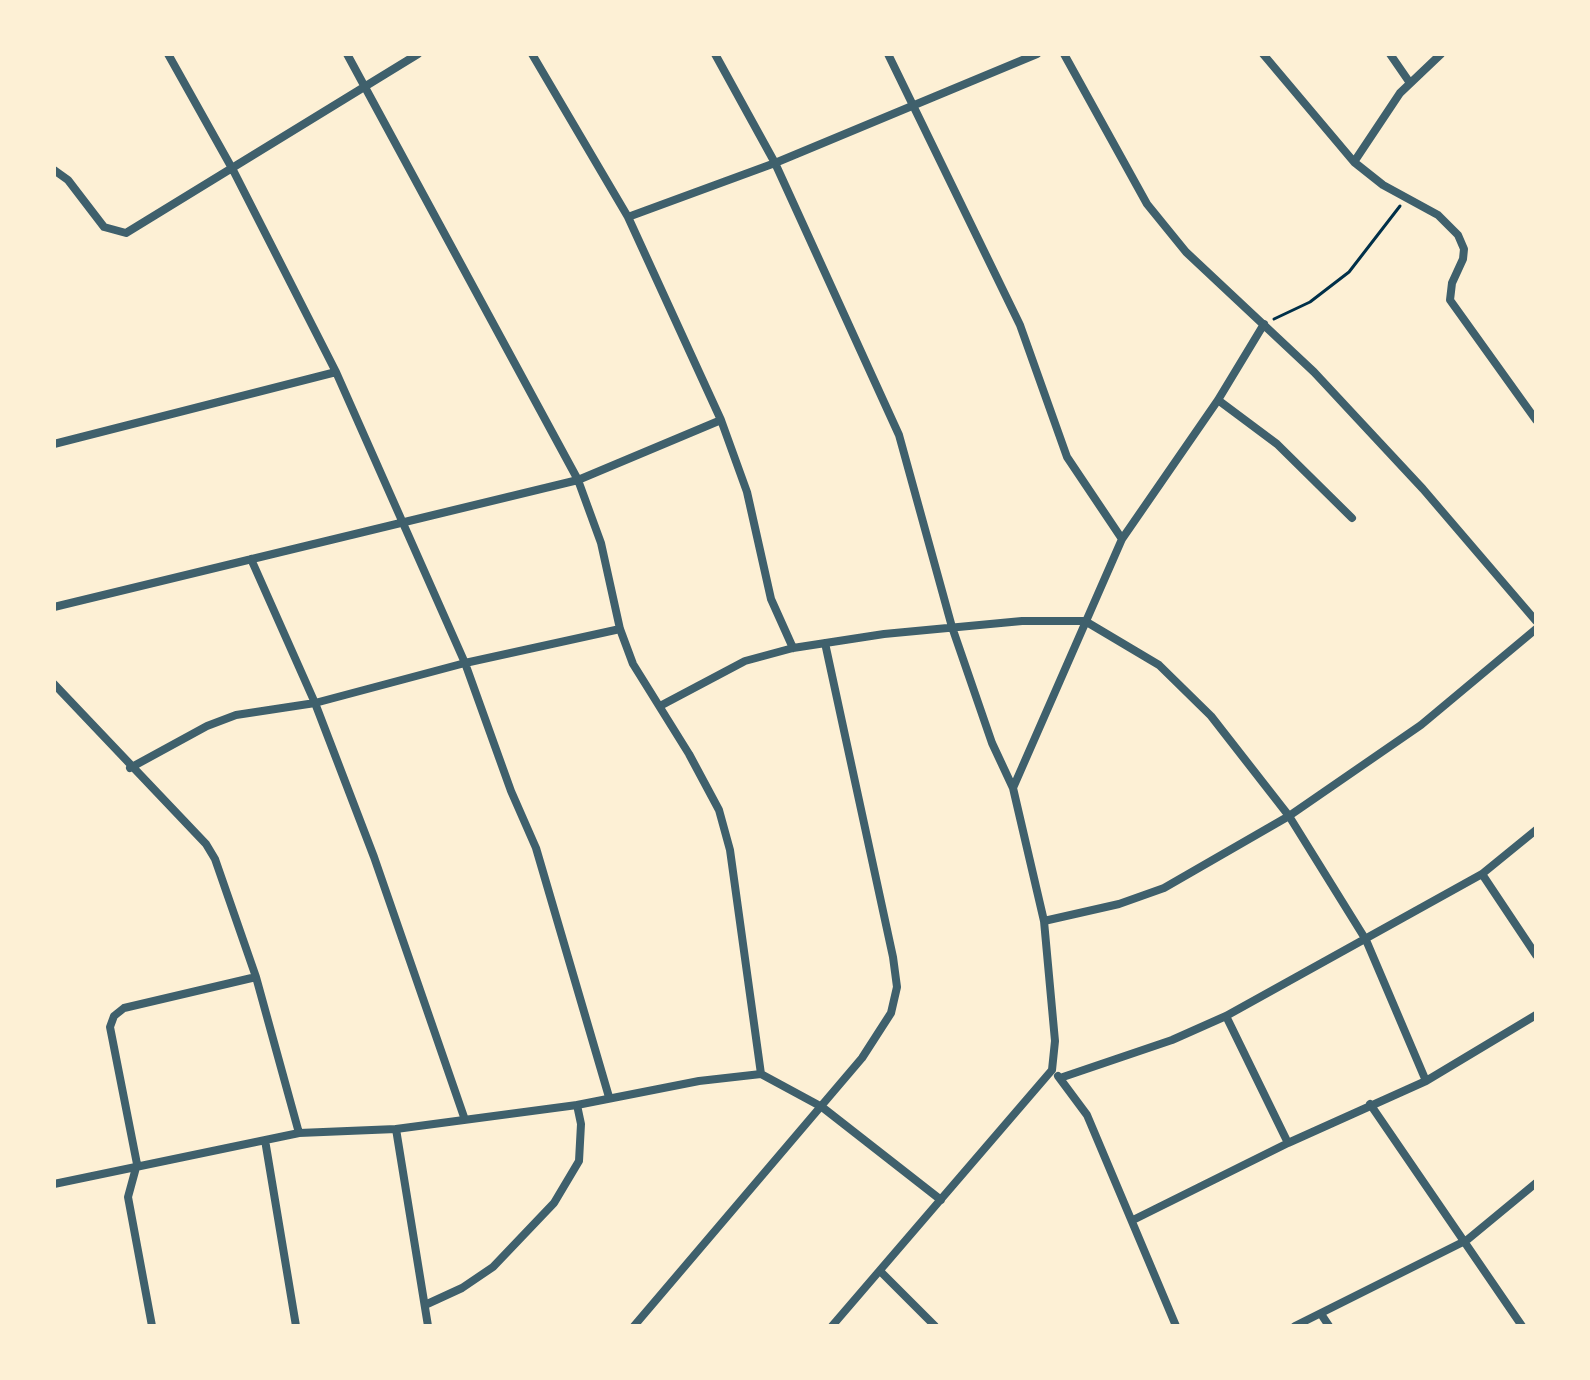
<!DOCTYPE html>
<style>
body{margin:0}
#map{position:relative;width:1590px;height:1380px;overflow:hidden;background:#fdf0d5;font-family:"Archivo Narrow",sans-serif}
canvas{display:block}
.frame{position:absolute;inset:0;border:56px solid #fdf0d5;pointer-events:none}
</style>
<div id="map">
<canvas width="1590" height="1380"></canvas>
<div class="frame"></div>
</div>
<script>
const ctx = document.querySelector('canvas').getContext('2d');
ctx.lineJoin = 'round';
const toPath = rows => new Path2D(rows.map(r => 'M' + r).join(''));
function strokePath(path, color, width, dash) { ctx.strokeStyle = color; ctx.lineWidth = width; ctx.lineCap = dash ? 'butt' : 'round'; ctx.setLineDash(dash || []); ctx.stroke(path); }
strokePath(toPath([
 [1274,319,1310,302,1349,272,1400,206]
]), '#003049', 3);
strokePath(toPath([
 [168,54,233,170,336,372,465,663,511,791,536,848,609,1097],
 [347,54,578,480,601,543,620,629,633,664,689,754,719,810,730,850,761,1074],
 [532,54,628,217,721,420,747,492,771,599,793,648],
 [715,54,775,163,899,435,952,627,992,743,1013,788],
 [888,54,1020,325,1067,457,1122,539],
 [1064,54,1147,204,1186,252,1314,372,1423,489,1536,621],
 [1263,54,1354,162,1383,185,1438,215,1458,235,1464,249,1463,259,1452,283,1450,300,1536,420],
 [1390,54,1410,83],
 [1354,162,1400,93,1441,54],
 [54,170,68,180,104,227,126,233,418,54],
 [628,217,775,163,1037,54],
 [1218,400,1277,444,1352,518],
 [54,444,336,372],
 [251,559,315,703,374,857,464,1117],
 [54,607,578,480,721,420],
 [54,684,206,844,215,859,256,977,299,1133],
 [660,706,745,661,793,648,884,634,1022,621,1085,621,1159,665,1211,716,1289,816,1366,940,1426,1081],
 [130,768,207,726,236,715,315,703,465,663,620,629],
 [1482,874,1536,955],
 [1044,921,1119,904,1164,888,1289,816,1421,725,1536,629],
 [1226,1016,1288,1143],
 [1058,1076,1087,1115,1176,1326],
 [1060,1078,1172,1040,1226,1016,1482,874,1536,830],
 [1370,1104,1522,1326],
 [396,1129,428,1326],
 [265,1140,296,1326],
 [54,1184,299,1133,396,1129,577,1105,699,1081,761,1074,822,1107,941,1200],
 [1133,1220,1288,1143,1426,1081,1536,1015],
 [880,1271,935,1326],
 [425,1305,462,1288,493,1267,554,1203,579,1161,581,1124,577,1105],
 [1321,1314,1329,1326],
 [152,1326,128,1197,137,1164,110,1027,114,1016,124,1008,256,977],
 [634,1326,862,1058,891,1013,897,987,893,957,825,643],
 [832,1326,1052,1070,1055,1041,1044,921,1013,788,1122,539,1218,400,1264,324],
 [1295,1326,1467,1240,1536,1183]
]), '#3f606c', 8);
</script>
